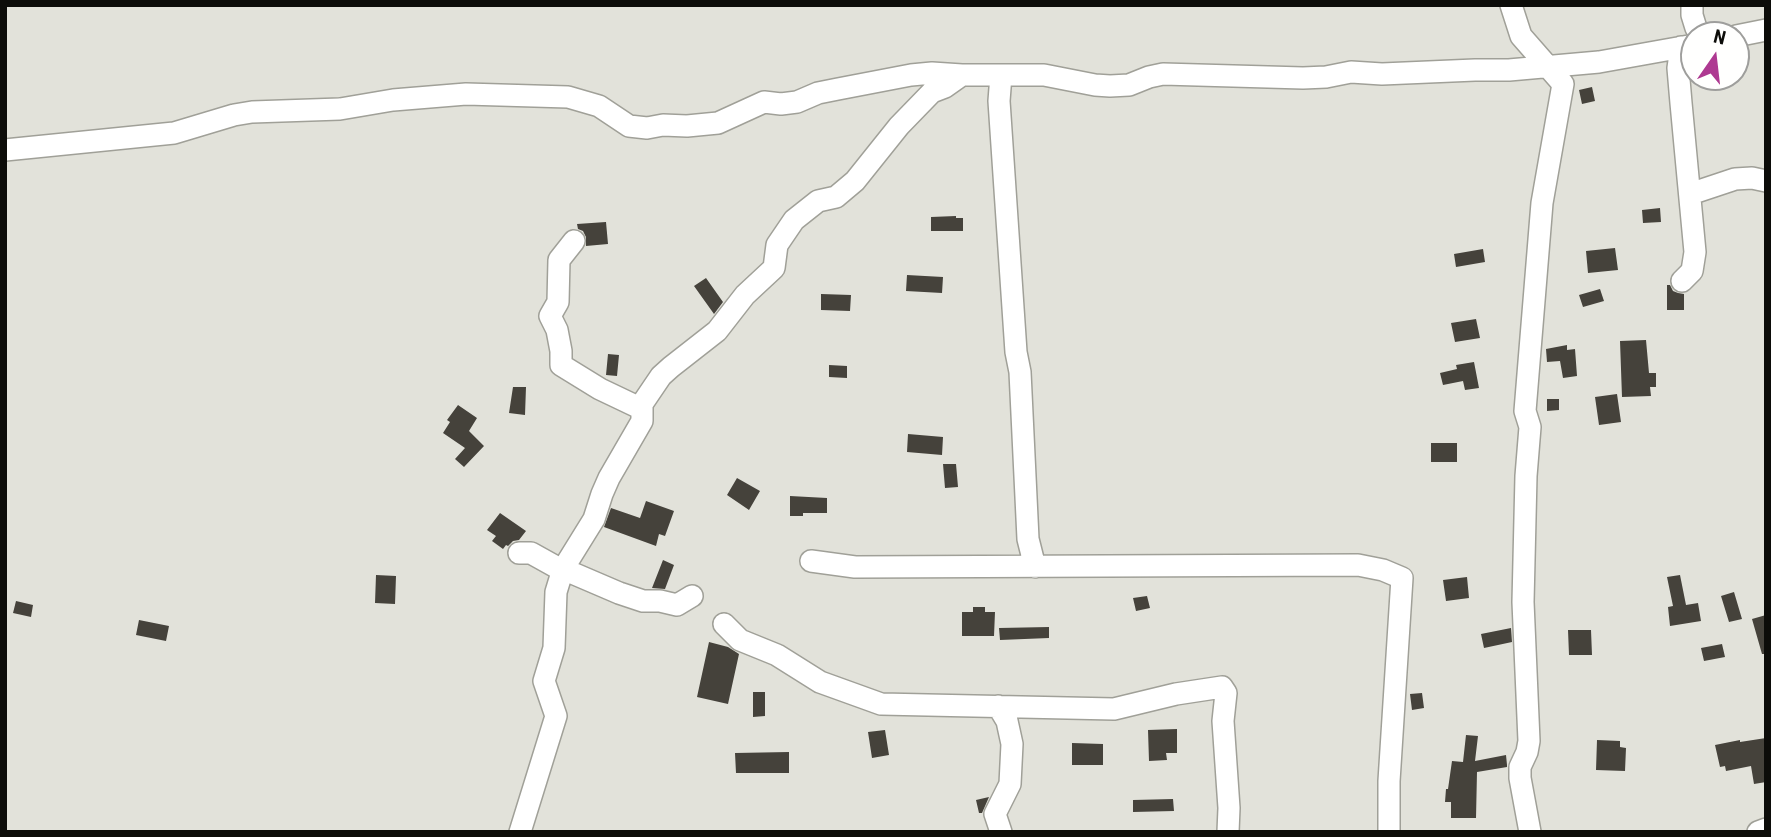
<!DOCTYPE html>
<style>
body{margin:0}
#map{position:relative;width:1771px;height:837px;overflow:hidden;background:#e2e2da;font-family:"Roboto Condensed",sans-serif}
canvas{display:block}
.frame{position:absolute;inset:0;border:7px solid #0c0c09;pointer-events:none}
.north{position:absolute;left:1680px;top:21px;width:70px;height:70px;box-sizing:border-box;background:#fffffe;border:2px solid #9e9e9c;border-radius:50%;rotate:14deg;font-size:19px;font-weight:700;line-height:28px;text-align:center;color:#0c0c09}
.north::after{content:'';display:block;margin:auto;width:24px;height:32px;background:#ae3991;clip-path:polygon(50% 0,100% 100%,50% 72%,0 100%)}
</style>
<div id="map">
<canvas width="1771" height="837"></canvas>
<div class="frame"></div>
<div class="north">N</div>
</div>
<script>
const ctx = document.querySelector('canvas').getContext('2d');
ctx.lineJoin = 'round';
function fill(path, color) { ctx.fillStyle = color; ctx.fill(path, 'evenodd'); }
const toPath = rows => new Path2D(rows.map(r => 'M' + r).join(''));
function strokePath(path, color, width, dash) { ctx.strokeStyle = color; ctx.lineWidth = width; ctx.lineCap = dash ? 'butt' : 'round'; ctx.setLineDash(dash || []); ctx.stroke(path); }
fill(toPath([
 [1592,87,1595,101,1582,104,1579,90],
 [1660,208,1661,222,1643,223,1642,210],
 [956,216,956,218,963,218,963,231,931,231,931,217],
 [606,222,608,244,586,246,586,237,583,231,578,229,577,224],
 [1615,248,1618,270,1588,273,1586,251],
 [1483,249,1485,262,1456,267,1454,254],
 [907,275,943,277,942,293,906,291],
 [706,278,723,302,714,314,694,286],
 [1667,285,1670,285,1673,291,1678,293,1684,294,1684,310,1667,310],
 [1600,289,1604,301,1583,307,1579,295],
 [821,294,851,295,850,311,821,310],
 [1476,319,1480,338,1455,342,1451,323],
 [1646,340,1649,373,1656,373,1656,387,1650,387,1651,396,1622,397,1620,341],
 [1567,345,1567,350,1575,349,1577,376,1563,378,1560,361,1547,362,1546,349],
 [608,354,619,355,617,376,606,375],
 [1474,362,1479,388,1465,390,1463,381,1443,385,1440,373,1457,369,1456,365],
 [829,365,847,366,847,378,829,377],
 [513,387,526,387,525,415,509,413],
 [1617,394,1621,422,1599,425,1595,397],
 [1547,399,1559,399,1559,410,1547,411],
 [458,405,477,418,469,431,484,446,464,467,455,459,465,448,443,433,450,422,447,420],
 [908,434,943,437,942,455,907,452],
 [1431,443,1457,443,1457,462,1431,462],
 [943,464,956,464,958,487,945,488],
 [737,478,760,491,749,510,727,495],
 [790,496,827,498,827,513,803,513,803,516,790,516],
 [646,501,674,511,665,536,659,534,656,546,604,527,611,508,640,518],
 [500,513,526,531,519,540,513,541,508,546,506,545,503,549,492,541,496,536,487,530],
 [663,560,674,565,665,589,652,588],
 [376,575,396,576,395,604,375,603],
 [1680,575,1686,605,1698,603,1701,621,1670,626,1668,607,1673,606,1667,577],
 [1467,577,1469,598,1446,601,1443,580],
 [1734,592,1742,619,1729,622,1721,596],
 [1147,596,1150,608,1136,611,1133,598],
 [16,601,33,605,31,617,13,613],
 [973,607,985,607,985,612,995,612,994,636,962,636,962,612,973,612],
 [1766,615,1766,654,1762,654,1752,619],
 [139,620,169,626,166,641,136,635],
 [1049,627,1049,638,1000,640,999,628],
 [1511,628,1512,642,1484,648,1481,634],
 [1568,630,1591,630,1592,655,1569,655],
 [709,642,728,647,739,654,728,704,697,697],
 [1722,644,1725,657,1704,661,1701,648],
 [753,692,765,692,765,716,753,717],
 [1422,693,1424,708,1412,710,1410,694],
 [1177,729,1177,753,1166,753,1167,760,1149,761,1148,730],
 [885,730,889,755,872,758,868,732],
 [1466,735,1478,736,1475,761,1506,755,1507,765,1507,767,1477,772,1476,818,1451,818,1451,802,1445,802,1446,789,1448,789,1452,761,1463,762],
 [1766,738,1766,782,1754,784,1751,766,1726,771,1725,766,1720,767,1715,745,1740,740,1740,742],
 [1597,740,1620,741,1620,747,1626,748,1625,771,1596,770],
 [1072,743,1103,744,1103,765,1072,765],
 [789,752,789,773,736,773,735,753],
 [989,797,982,813,979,813,976,800],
 [1173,799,1174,811,1133,812,1133,800]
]), '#45423b');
const minor = toPath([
 [1511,5,1521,36,1563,84,1542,203,1525,411,1530,427,1526,476,1523,602,1529,741,1527,752,1520,767,1520,778,1530,832],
 [1692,5,1692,15,1696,28,1703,35],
 [1736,36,1766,30],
 [1681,47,1678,68,1681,103,1695,252,1692,271,1682,281],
 [1001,75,999,101,1016,352,1020,372,1028,539,1035,567],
 [5,150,174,133,234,115,252,112,340,109,393,100,466,94,568,97,599,106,629,126,647,128,663,125,687,126,718,123,764,102,781,104,797,102,818,93,838,89,911,75,932,73,962,75,1044,75,1095,85,1110,86,1129,85,1149,77,1163,74,1303,78,1326,77,1351,72,1382,74,1475,70,1509,70,1599,62,1694,45],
 [1690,194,1735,179,1752,178,1766,181],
 [574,241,559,260,558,302,550,316,557,330,561,351,561,365,600,389,642,409],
 [519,553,531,553,558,568,563,569,619,593,643,601,660,601,677,605,692,596],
 [811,561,855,567,1358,565,1383,570,1402,578,1389,781,1389,832],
 [724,624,740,640,777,655,820,682,881,704,1114,709,1176,694,1222,687,1226,693,1223,721,1229,808,1228,832],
 [998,706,1007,721,1012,744,1010,784,995,814,1001,832],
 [520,832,556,716,544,681,554,648,556,592,563,569,594,519,602,494,609,478,642,421,642,404,661,376,671,367,717,331,745,295,774,268,777,245,794,220,818,201,836,197,855,181,899,126,932,92,945,87,962,75],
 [1758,832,1766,829]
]);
strokePath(minor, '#a0a098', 24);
strokePath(minor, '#fff', 21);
</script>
